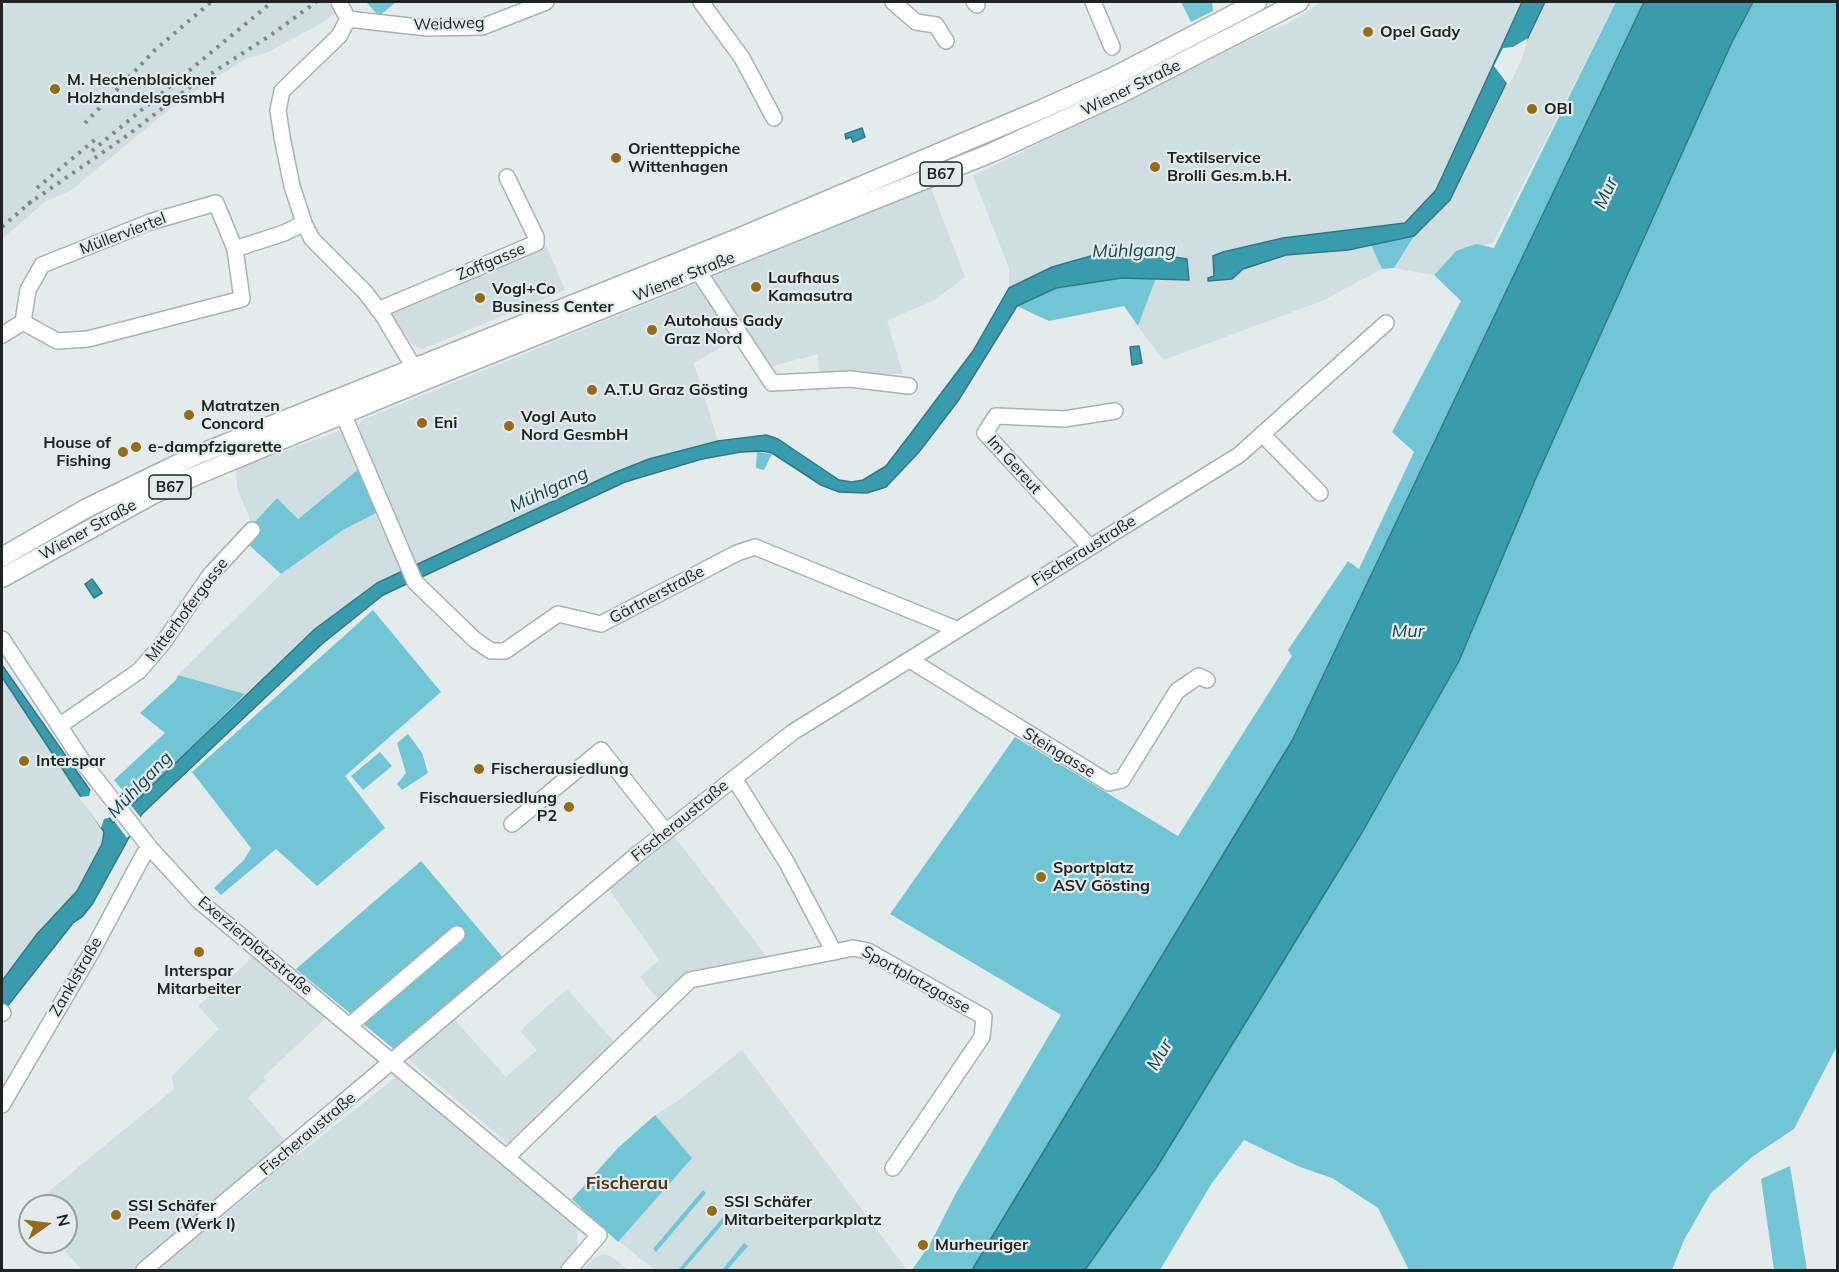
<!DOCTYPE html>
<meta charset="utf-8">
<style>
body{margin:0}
#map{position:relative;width:1839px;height:1272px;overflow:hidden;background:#e4ebec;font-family:Mulish,sans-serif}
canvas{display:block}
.frame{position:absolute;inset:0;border:3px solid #202323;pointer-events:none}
.north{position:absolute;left:18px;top:1194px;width:60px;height:60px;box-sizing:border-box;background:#e4ebec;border:2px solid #969b9c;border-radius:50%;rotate:76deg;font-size:16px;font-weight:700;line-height:24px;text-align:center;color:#202323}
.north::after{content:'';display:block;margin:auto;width:21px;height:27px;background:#966b18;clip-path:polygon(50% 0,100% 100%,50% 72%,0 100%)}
</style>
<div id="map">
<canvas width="1839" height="1272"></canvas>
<div class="frame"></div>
<div class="north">N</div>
</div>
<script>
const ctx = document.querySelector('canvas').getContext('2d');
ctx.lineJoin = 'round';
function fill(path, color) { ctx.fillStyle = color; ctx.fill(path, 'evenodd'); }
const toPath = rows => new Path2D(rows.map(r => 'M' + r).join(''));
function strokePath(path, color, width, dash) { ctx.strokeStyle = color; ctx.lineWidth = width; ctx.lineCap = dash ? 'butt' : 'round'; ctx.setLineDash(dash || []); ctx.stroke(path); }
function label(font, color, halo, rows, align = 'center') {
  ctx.font = font + ' Mulish,sans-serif'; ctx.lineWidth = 4.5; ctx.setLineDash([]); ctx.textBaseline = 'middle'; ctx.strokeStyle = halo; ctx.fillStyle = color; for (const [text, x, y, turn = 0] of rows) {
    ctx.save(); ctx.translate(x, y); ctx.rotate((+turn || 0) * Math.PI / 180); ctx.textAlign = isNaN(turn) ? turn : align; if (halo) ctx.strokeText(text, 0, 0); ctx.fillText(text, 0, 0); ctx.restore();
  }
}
fill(toPath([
 [7,2,351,2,320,24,268,52,245,59,176,104,70,191,45,202,2,239,2,9],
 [1321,2,1522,2,1436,190,1405,223,1283,238,1243,269,1286,255,1348,250,1371,245,1382,269,1322,301,1163,360,1138,326,1156,278,1052,267,1009,288,1009,268,973,176,1270,30,1288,24],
 [1545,2,1616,2,1493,243,1473,249,1456,250,1434,275,1394,268,1414,236,1450,200],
 [931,188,965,277,936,299,887,321,903,374,819,374,818,354,754,371,735,339,694,363,718,441,649,459,616,472,414,566,355,432,362,420],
 [546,245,565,290,422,349,412,344,390,313,395,305],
 [339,431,343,432,360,468,297,519,287,506,250,527,249,516,237,488,236,469],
 [376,513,402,572,316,629,245,694,178,675,281,574,343,530],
 [2,677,104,832,102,844,77,891,37,934,2,981],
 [674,836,767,957,693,975,660,1002,640,977,659,960,609,889],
 [253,957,327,1017,263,1077,266,1080,248,1098,298,1155,396,1077,578,1226,577,1250,559,1270,82,1270,57,1242,66,1242,66,1206,31,1206,174,1089,172,1076,219,1029,198,1006],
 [250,1173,261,1185,210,1227,200,1215],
 [567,989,617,1045,509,1144,410,1061,399,1047,445,1009,506,1077,537,1050,520,1031],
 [742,1050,907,1270,655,1270,597,1224,572,1199,618,1148,655,1115,678,1101],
 [603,1254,611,1256,628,1270,583,1270,594,1258]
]), '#cedee1');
fill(toPath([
 [366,2,396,2,379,16],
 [1181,2,1212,2,1213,11,1191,22],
 [1616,2,1644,2,1293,739,972,1270,912,1270,930,1244,956,1193,1061,1015,890,914,1015,737,1178,836,1292,656,1288,650,1348,561,1359,569,1414,452,1392,432,1461,301,1434,275,1456,251,1476,244,1494,248],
 [1753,2,1837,2,1838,1044,1794,1129,1752,1157,1711,1193,1684,1240,1672,1270,1409,1270,1378,1208,1332,1178,1300,1167,1244,1140,1212,1183,1160,1270,1085,1270,1157,1167,1360,836,1459,661,1536,478,1732,42],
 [1414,236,1394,268,1382,269,1371,245],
 [1122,278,1156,278,1138,326,1124,306,1049,321,1017,306,1056,288],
 [757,452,772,454,764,470,756,468],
 [360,468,376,513,343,530,281,574,249,545,258,533,253,524,277,498,298,519],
 [373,610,441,692,345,776,385,828,317,886,276,849,221,895,214,888,244,860,251,848,192,772],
 [178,675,245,694,134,804,114,780,165,733,140,713,176,680],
 [408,734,422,753,428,773,402,790,397,784,406,773,397,743],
 [380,752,392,766,363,790,351,776],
 [421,861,505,960,394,1049,296,969],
 [655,1115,692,1158,618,1242,572,1199,618,1148],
 [1790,1166,1807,1270,1774,1270,1761,1179],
 [703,1190,706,1193,656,1252,653,1249],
 [725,1215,728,1218,683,1270,678,1270],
 [744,1243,748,1246,727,1270,722,1270]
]), '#72c5d5');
const water = toPath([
 [1522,2,1545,2,1450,200,1414,236,1348,250,1286,255,1243,269,1232,279,1208,281,1208,278,1214,276,1213,256,1223,252,1283,238,1405,223,1436,190,1522,2],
 [1644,2,1753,2,1732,42,1536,478,1459,661,1360,836,1157,1167,1085,1270,972,1270,1293,739,1644,2],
 [862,128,865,137,853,142,851,137,846,139,845,134,862,128],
 [1136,251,1187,259,1189,280,1122,278,1056,288,1017,306,958,401,919,452,886,487,867,493,839,492,821,485,772,453,763,451,741,452,702,459,625,482,383,595,322,644,142,814,93,903,82,917,73,923,2,1013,2,981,37,934,77,891,102,844,104,832,2,677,2,665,113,823,315,629,377,583,616,472,649,459,718,441,766,435,778,439,839,480,852,482,863,480,886,466,909,436,973,351,1009,288,1052,267,1098,254,1136,251],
 [1139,346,1142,363,1132,365,1130,347,1139,346],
 [92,579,102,593,94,598,85,584,92,579]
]);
fill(water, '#399cad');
strokePath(water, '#327884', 1.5);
fill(toPath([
 [1528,38,1522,59,1509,86,1494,66,1503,48,1513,47],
 [91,788,113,818,130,804,142,819,127,838,111,817,104,819,101,828,79,797,89,796]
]), '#e4ebec');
const minor = toPath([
 [339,2,348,19,339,36,282,91,278,110,282,137,292,186,304,223,312,239,365,292,382,314,419,376],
 [701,2,742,58,774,118],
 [893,2,916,22,936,25,946,41],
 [974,2,977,5],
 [1093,2,1112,47],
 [348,19,427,28,482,27,546,2],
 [235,249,284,233,304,223],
 [698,271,772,383,850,379,909,386],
 [378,310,536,243,536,237,507,177],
 [2,335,23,322,28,290,42,265,150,222,216,203,235,249,242,299,88,339,57,341,23,322],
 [344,416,415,582,475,640,491,651,505,651,558,614,601,624,737,553,755,547,956,629],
 [1262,434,1320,493],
 [1090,547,985,433,996,416,1064,419,1115,411],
 [2,639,85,765,151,849,198,900,599,1235,569,1270],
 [910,660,1109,783,1122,780,1177,691,1199,676,1207,680],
 [59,726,139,671,163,643,210,575,252,530],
 [734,778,787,863,834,952,853,948,868,951,984,1017,982,1037,893,1168],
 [512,824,601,750,666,832],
 [2,1012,3,1013],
 [350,1025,457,934],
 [2,1105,91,953,144,854,151,849],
 [507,1157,690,980,834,952],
 [144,1270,639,853,793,732,1239,455,1386,323]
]);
const major = toPath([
 [2,557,85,509,192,457,738,238,1040,110,1115,76,1257,2],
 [2,578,152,495,202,473,421,382,991,153,1122,93,1299,2]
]);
strokePath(minor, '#aab1b2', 18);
strokePath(major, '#aab1b2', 21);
strokePath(minor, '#fff', 15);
strokePath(major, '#fff', 18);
strokePath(toPath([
 [85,123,155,50,211,2],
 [92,151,272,2],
 [37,188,97,138],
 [28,204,128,135,187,89,271,35,316,2],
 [2,227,34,199]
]), '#828787', 4, [3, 6]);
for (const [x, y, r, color] of [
 [1368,32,6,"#966b18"],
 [55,89,6,"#966b18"],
 [1532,109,6,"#966b18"],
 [616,158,6,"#966b18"],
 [1155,167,6,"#966b18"],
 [756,287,6,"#966b18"],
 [480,298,6,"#966b18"],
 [652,330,6,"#966b18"],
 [592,390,6,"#966b18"],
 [189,415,6,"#966b18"],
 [422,423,6,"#966b18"],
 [509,426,6,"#966b18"],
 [136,447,6,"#966b18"],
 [123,452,6,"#966b18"],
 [24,761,6,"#966b18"],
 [479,769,6,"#966b18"],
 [569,807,6,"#966b18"],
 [1041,877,6,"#966b18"],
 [199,952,6,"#966b18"],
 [712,1211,6,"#966b18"],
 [116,1215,6,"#966b18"],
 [923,1245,6,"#966b18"]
]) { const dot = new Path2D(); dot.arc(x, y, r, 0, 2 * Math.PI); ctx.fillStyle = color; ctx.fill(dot); strokePath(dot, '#e4ebec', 2); }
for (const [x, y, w] of [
 [941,174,42],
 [170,487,42]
]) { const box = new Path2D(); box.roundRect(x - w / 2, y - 12, w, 24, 4.5); ctx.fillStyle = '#e4ebec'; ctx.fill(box); strokePath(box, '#202323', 1.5); }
label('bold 15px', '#202323', null, [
 ["B67",941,174],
 ["B67",170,487]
]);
label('16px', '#202323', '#e4ebec', [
 ["Weidweg",449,24,-2],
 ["Wiener Straße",1131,88,-26],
 ["Müllerviertel",123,234,-21],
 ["Zoffgasse",491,262,-23],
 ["Wiener Straße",684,277,-22],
 ["Im Gereut",1014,465,48],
 ["Wiener Straße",88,530,-29],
 ["Fischeraustraße",1084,551,-32],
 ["Gärtnerstraße",657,595,-28],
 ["Mitterhofergasse",187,610,-53],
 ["Steingasse",1059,753,31],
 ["Fischeraustraße",680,821,-39],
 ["Exerzierplatzstraße",255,946,40],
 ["Zanklstraße",76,977,-60],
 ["Sportplatzgasse",916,980,29],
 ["Fischeraustraße",308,1134,-40]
]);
label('bold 16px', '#202323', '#e4ebec', [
 ["Opel Gady",1380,32],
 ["M. Hechenblaickner",67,80],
 ["HolzhandelsgesmbH",67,98],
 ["OBI",1544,109],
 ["Orientteppiche",628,149],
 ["Wittenhagen",628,167],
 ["Textilservice",1167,158],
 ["Brolli Ges.m.b.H.",1167,176],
 ["Laufhaus",768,278],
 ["Kamasutra",768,296],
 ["Vogl+Co",492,289],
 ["Business Center",492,307],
 ["Autohaus Gady",664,321],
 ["Graz Nord",664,339],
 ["A.T.U Graz Gösting",604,390],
 ["Matratzen",201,406],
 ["Concord",201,424],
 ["Vogl Auto",521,417],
 ["Nord GesmbH",521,435],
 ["Eni",434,423],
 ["House of",111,443,"right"],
 ["Fishing",111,461,"right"],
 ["e-dampfzigarette",148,447],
 ["Interspar",36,761],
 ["Fischerausiedlung",491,769],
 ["Fischauersiedlung",557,798,"right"],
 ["P2",557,816,"right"],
 ["Sportplatz",1053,868],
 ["ASV Gösting",1053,886],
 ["Interspar",199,971,"center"],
 ["Mitarbeiter",199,989,"center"],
 ["SSI Schäfer",724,1202],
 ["Mitarbeiterparkplatz",724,1220],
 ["SSI Schäfer",128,1206],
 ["Peem (Werk I)",128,1224],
 ["Murheuriger",935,1245]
], 'left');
label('italic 18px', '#19444c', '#e4ebec', [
 ["Mur",1606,193,-66],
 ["Mühlgang",1134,251,-1],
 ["Mühlgang",549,490,-25],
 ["Mur",1408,632],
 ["Mühlgang",140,785,-46],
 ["Mur",1160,1055,-60]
]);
label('bold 18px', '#4d3713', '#e4ebec', [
 ["Fischerau",627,1184]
]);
</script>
